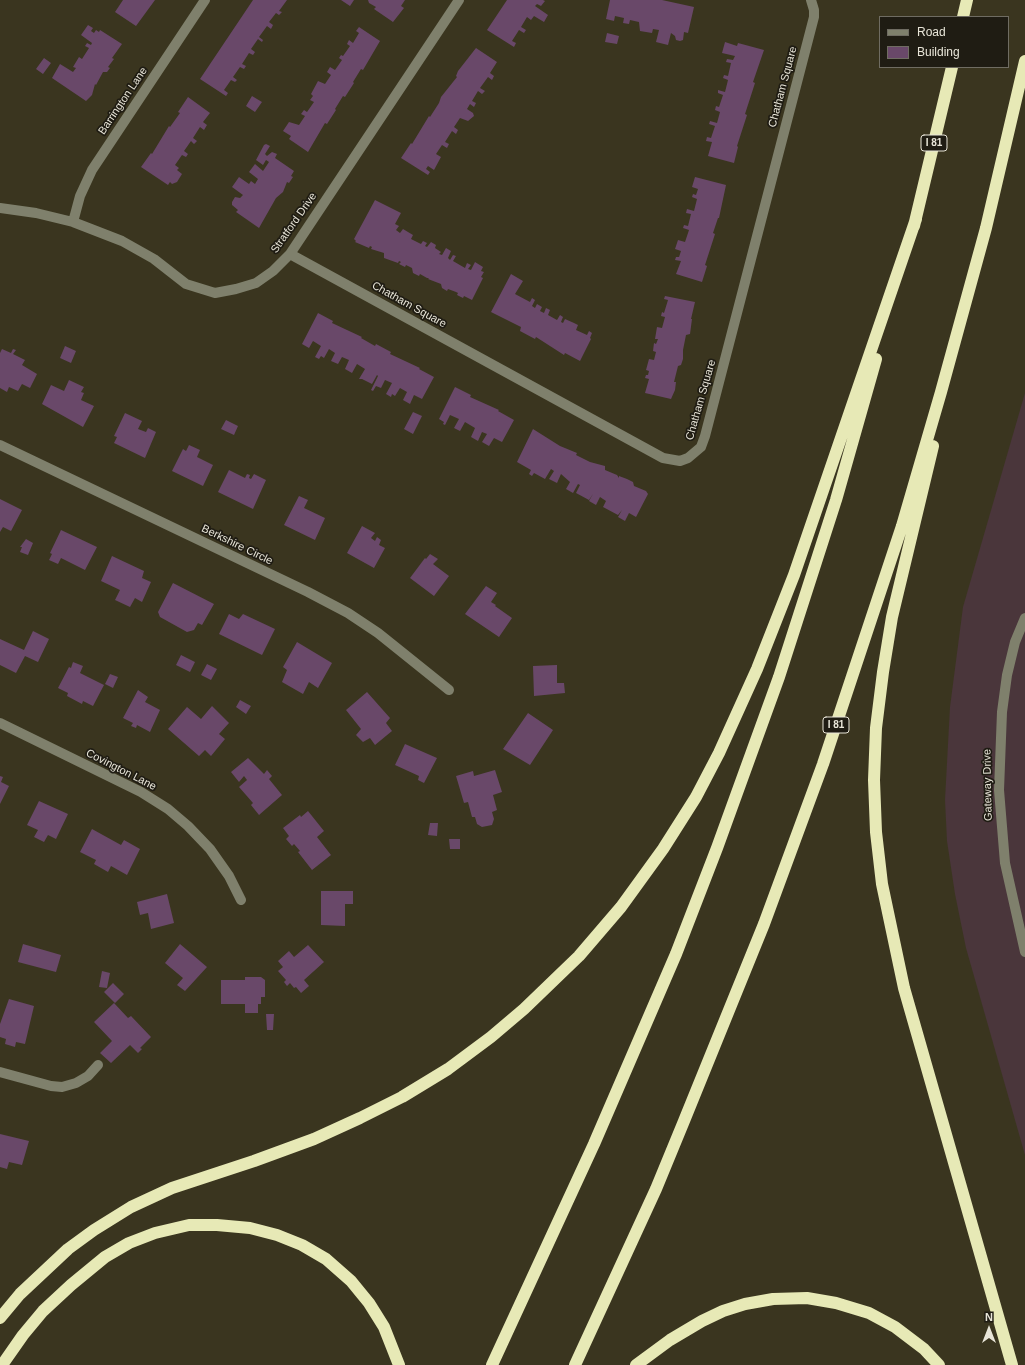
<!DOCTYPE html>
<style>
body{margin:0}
#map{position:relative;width:1025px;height:1365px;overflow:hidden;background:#3a351f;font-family:Helvetica,sans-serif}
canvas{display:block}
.legend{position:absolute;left:879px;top:16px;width:130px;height:52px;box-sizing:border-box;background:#1f1c13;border:1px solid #6f6c62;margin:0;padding:5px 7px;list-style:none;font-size:12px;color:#e8e5d8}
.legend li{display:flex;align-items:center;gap:8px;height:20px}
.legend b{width:20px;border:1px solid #6f6c62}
.north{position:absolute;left:969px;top:1309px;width:40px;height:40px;-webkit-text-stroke:3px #1f1c13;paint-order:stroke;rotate:0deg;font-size:11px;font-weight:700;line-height:16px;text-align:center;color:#e8e5d8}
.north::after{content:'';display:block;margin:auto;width:14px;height:18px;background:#e8e5d8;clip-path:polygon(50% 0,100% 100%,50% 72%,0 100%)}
</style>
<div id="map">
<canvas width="1025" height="1365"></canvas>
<ul class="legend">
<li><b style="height:5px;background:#7f806c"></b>Road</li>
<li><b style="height:11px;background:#694869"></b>Building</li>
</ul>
<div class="north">N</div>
</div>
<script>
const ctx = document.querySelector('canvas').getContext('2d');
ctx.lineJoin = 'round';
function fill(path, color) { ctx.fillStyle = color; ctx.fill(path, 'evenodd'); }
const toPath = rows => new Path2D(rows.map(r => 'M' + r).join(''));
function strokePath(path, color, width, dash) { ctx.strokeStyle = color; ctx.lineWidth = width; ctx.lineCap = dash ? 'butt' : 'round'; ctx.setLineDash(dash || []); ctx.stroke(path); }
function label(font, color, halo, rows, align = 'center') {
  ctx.font = font + ' Helvetica,sans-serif'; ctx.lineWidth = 3.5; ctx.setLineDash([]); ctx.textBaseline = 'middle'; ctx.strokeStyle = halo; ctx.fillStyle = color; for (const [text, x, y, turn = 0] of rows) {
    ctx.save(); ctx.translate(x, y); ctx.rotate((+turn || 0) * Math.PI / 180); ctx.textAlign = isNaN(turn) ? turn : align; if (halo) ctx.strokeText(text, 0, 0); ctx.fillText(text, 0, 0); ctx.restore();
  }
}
fill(toPath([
 [1025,393,1025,1155,966,948,955,894,947,841,945,800,950,707,963,607]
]), '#4a363b');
fill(toPath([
 [123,0,155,0,136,26,115,12],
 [253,0,287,0,279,11,282,12,279,15,276,13,269,22,273,25,271,29,267,26,259,37,263,40,262,42,258,39,251,49,255,52,253,55,249,53,242,64,246,66,244,69,240,67,233,77,237,80,235,82,231,80,224,90,228,93,226,96,200,79],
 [341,0,354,0,350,6],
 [368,0,405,0,401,6,404,8,393,22,374,9,376,7,369,3],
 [507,0,543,0,545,1,541,6,537,4,535,6,548,15,544,22,534,16,531,20,527,17,521,27,526,30,524,33,519,30,512,41,516,43,514,47,487,30],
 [610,0,662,0,694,7,688,33,684,32,683,40,680,41,676,40,675,36,671,33,668,45,656,42,659,30,653,29,652,33,640,31,639,22,630,20,629,24,623,23,624,18,615,16,614,21,606,19],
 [88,25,93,28,91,31,94,33,96,30,99,32,100,30,122,44,112,58,114,59,108,67,110,68,107,72,103,72,96,85,95,84,92,95,86,101,52,78,60,64,73,72,76,68,73,67,79,57,82,59,89,48,85,46,87,43,91,45,92,43,81,35],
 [359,27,380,41,363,70,361,69,353,82,354,83,345,97,343,96,335,109,336,110,327,124,325,123,308,152,289,139,291,136,283,131,289,122,299,125,305,116,301,114,304,110,307,112,314,102,310,100,313,96,311,94,318,81,325,84,331,75,327,72,330,67,335,70,342,60,339,58,341,55,343,56,350,46,347,44,349,40,353,43,359,33,356,31],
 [607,33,619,36,617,44,605,42],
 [725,42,737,46,738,43,764,50,753,82,755,83,745,114,747,115,737,146,738,147,734,163,708,156,712,142,706,141,707,137,711,138,715,126,709,124,710,121,717,123,720,112,715,110,716,106,719,107,723,95,718,93,718,90,725,92,728,80,723,78,724,75,728,76,731,63,726,62,727,59,733,60,735,56,722,53],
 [476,48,497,62,490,73,494,76,492,80,488,77,480,88,485,91,482,94,478,91,472,101,476,103,474,107,470,104,467,109,473,113,474,116,468,121,460,118,454,127,458,130,456,134,452,131,445,142,449,144,447,148,442,145,436,154,441,157,434,170,428,166,426,169,430,172,428,175,401,158,411,143,412,144,429,116,430,117,439,103,441,97,457,77,456,76,458,71],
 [44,58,51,63,43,74,36,69],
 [252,96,262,102,255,112,246,106],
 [188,97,210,113,203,122,207,125,204,130,200,127,193,138,197,141,194,144,191,141,184,151,188,154,186,157,182,155,175,165,179,168,177,170,182,174,177,182,172,184,170,182,168,185,141,167,151,153,152,154,169,126,170,127,180,113,178,112],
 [266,144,270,146,265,154,267,156,272,152,277,154,275,158,294,171,291,176,293,177,289,183,287,182,283,192,276,198,259,228,236,212,238,210,232,205,232,202,235,197,240,198,243,195,232,187,239,177,249,184,251,181,255,184,258,179,249,172,255,164,263,171,269,162,266,160,263,165,256,160,264,145],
 [695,177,726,185,719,218,718,218,713,233,715,234,705,265,707,266,702,282,676,274,681,261,675,260,676,257,679,257,681,251,675,249,678,240,685,242,689,230,683,228,684,225,688,226,691,214,686,213,687,209,694,211,697,199,692,197,693,194,696,195,698,189,692,187],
 [375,200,401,213,395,224,399,226,396,230,400,233,403,229,413,235,411,239,421,244,423,241,427,243,425,246,427,247,431,242,436,245,435,248,441,252,439,254,442,255,446,248,451,251,448,258,450,260,453,255,456,256,453,261,465,268,467,263,471,265,468,269,471,270,475,262,483,267,481,271,484,272,481,277,483,278,472,300,464,296,463,298,457,295,458,293,456,292,448,289,447,291,442,288,441,284,428,279,429,278,427,278,420,274,419,276,413,273,412,268,406,265,405,267,399,264,401,262,399,261,398,263,384,258,384,253,371,249,372,247,370,246,369,248,355,242,356,241,354,239],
 [511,274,523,281,515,294,530,302,532,298,535,300,532,306,535,308,537,304,542,307,540,311,544,313,546,308,550,310,548,315,557,320,560,315,563,317,561,322,563,323,565,319,574,323,578,325,576,330,587,335,589,331,592,333,590,338,591,339,580,361,565,353,564,355,536,337,535,339,520,331,521,327,491,312],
 [665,296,695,302,691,319,692,319,690,334,686,335,683,350,683,359,681,365,678,366,674,382,676,382,675,390,671,399,645,393,649,379,645,378,646,375,648,375,649,371,646,370,649,359,654,360,656,352,653,351,654,343,656,344,658,339,655,339,657,327,662,328,665,317,661,316,662,312,664,313,668,300,664,299],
 [318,313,333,321,332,323,362,337,361,338,375,346,376,344,391,352,390,354,420,368,419,369,434,377,422,399,414,395,410,404,403,400,407,392,400,388,395,396,392,394,391,397,386,394,392,383,385,380,381,388,376,386,373,391,371,390,378,376,377,375,372,384,362,379,359,379,365,369,357,364,352,373,345,369,349,360,342,357,338,364,331,361,335,353,329,349,324,358,321,356,319,359,315,357,321,346,313,341,309,348,302,344],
 [65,346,76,351,71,363,60,358],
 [2,349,11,353,13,349,16,350,13,354,25,360,22,365,37,374,30,388,22,384,18,391,9,387,7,392,0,388,0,353],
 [69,380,84,387,81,392,84,393,81,400,94,406,83,427,42,404,51,385,64,391],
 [455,387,471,395,470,397,499,410,498,411,514,420,502,442,494,438,489,446,482,442,487,434,482,432,478,441,471,437,475,428,465,422,460,431,454,428,459,419,450,415,445,425,443,424,444,422,439,419],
 [413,412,422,416,413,434,404,429],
 [125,413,142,421,138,429,146,432,148,428,156,432,145,458,114,443,117,437,114,436],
 [226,420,238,426,234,435,221,429],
 [533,429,560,446,577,453,576,455,590,462,605,466,605,470,617,475,619,478,619,476,627,479,633,482,634,486,646,491,648,494,636,517,629,513,625,521,618,517,622,510,618,515,603,507,606,501,600,497,596,505,589,501,593,494,589,500,576,493,580,485,578,484,573,493,566,489,570,482,561,474,557,483,549,479,554,471,551,469,545,479,534,473,532,476,529,474,531,470,517,462],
 [189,445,200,450,197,457,213,465,203,486,172,471,183,449,186,451],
 [229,470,245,478,247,474,250,475,249,478,251,479,254,474,266,480,253,509,218,492],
 [299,496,308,500,304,508,325,518,315,540,284,525],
 [0,499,22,510,11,531,3,527,0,532],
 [362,526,375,533,371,538,375,541,377,537,381,540,379,545,385,548,374,568,347,553],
 [61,530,97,547,85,570,61,558,58,564,49,560,52,554,50,553],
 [26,539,33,543,28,555,20,552,22,547,20,547],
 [430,554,438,559,433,564,449,576,434,596,410,578,425,558,426,559],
 [112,556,144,571,142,578,151,582,142,602,135,598,130,607,115,600,120,590,101,581],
 [173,583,214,604,202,625,198,623,194,630,187,632,160,617,158,612],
 [486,586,497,593,491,602,496,605,495,606,512,618,499,637,465,614],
 [229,614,239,619,243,614,275,629,262,655,219,634],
 [33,631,49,639,38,662,25,656,16,673,0,665,0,639,24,650],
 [297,642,332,663,318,688,309,682,303,694,282,682,287,670,283,667],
 [181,655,195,662,190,672,176,665],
 [73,662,83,666,80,673,104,685,93,706,83,701,82,704,67,696,68,693,58,688,69,667,71,668],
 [207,664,217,669,211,680,201,675],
 [557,665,557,683,564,683,565,693,534,696,533,666],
 [110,674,118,677,113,688,105,684],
 [138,690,148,697,145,702,160,710,150,732,137,725,136,728,131,726,133,723,123,718],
 [367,692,390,718,386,723,392,731,375,745,370,738,363,742,356,735,361,729,346,710],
 [240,700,251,706,246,714,236,707],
 [212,706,229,723,219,734,225,739,211,756,205,750,199,756,168,729,187,707,201,719],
 [528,713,553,730,530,765,503,749],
 [405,744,437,758,424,783,418,780,419,776,395,765],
 [248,758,264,774,267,770,272,776,269,779,282,795,259,815,251,805,253,803,239,787,247,780,244,776,239,782,231,772],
 [495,770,502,792,493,795,497,810,492,812,494,819,492,825,482,827,477,824,475,817,472,817,468,802,464,803,456,776,473,771,474,776],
 [0,776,3,777,1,782,9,786,0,804],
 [39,801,68,814,56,839,48,835,44,842,34,837,38,830,27,825],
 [308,811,324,831,317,837,331,855,312,870,298,852,300,851,294,844,292,846,286,839,289,836,283,828,300,815,301,817],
 [430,823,438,823,437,836,428,835],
 [92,829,121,845,124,840,140,849,127,875,111,866,108,872,94,864,96,860,80,852],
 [449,839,460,839,460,849,450,849],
 [321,891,353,891,353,904,345,904,345,926,321,925],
 [167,894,174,923,151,929,148,913,140,915,137,902],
 [23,944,61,955,56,972,18,962],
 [180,944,207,967,185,991,177,985,183,978,165,963],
 [308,945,324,962,304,980,309,986,301,993,296,987,294,988,290,983,287,986,284,982,286,980,278,971,283,967,278,961,289,951,294,957],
 [102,971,110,973,107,988,99,987],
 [245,977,261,977,265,980,265,997,261,997,261,1004,258,1004,258,1013,245,1013,245,1004,221,1004,221,980,245,980],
 [113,983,124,994,115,1003,104,992],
 [9,999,34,1006,25,1044,16,1042,15,1047,5,1044,6,1039,0,1037,0,1024],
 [114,1003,128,1018,131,1016,151,1037,140,1048,142,1049,138,1053,130,1045,111,1063,100,1053,112,1041,94,1022],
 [266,1014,274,1014,273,1030,267,1030],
 [0,1134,29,1141,22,1165,9,1162,7,1169,0,1167]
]), '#694869');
strokePath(toPath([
 [0,208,36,213,73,222,122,241,154,259,186,284,215,293,236,289,256,283,273,271,290,254,459,0],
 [73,222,80,196,92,170,205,0],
 [290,254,663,458,680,461,688,458,701,447,705,436,814,17,814,10,811,0],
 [0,445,308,592,348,613,378,633,449,690],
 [1025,618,1015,642,1007,675,1002,712,999,790,1005,863,1025,952],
 [0,723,141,792,168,809,188,826,210,849,229,876,241,900],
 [0,1072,51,1086,62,1087,76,1083,88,1076,98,1065]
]), '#7f806c', 10);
strokePath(toPath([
 [963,17,967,0],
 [914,226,952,67],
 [933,446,892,617,883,672,876,728,874,780,876,832,882,884,904,988,1012,1365],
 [0,1318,20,1294,68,1249,94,1230,131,1207,172,1188,254,1161,314,1139,360,1118,402,1097,448,1069,491,1037,524,1009,579,956,621,907,663,849,696,797,719,753,757,669,794,575,916,219],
 [2,1365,23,1335,43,1311,71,1285,105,1257,129,1243,155,1233,189,1225,217,1225,250,1228,277,1235,302,1245,326,1259,351,1281,369,1303,384,1327,399,1365],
 [492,1365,594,1144,676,954,717,848,779,677,836,500,876,359],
 [575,1365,656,1189,684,1121,764,924,823,764,902,526,941,392,986,228,1025,61],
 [636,1365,670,1340,702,1321,723,1311,745,1304,773,1299,807,1298,836,1303,869,1313,895,1327,924,1349,939,1365]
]), '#e7e9b6', 12);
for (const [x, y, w] of [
 [934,143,26],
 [836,725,26]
]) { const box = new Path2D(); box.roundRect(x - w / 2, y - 8, w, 16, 3); ctx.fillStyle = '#1f1c13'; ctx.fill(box); strokePath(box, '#e8e5d8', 1); }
label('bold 10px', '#e8e5d8', null, [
 ["I 81",934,143],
 ["I 81",836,725]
]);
label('11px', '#e8e5d8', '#1f1c13', [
 ["Chatham Square",783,87,-75],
 ["Barrington Lane",123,101,-56],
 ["Stratford Drive",294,223,-55],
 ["Chatham Square",409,305,29],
 ["Chatham Square",701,400,-74],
 ["Berkshire Circle",237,545,26],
 ["Covington Lane",121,770,27],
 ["Gateway Drive",988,785,-91]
]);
</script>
